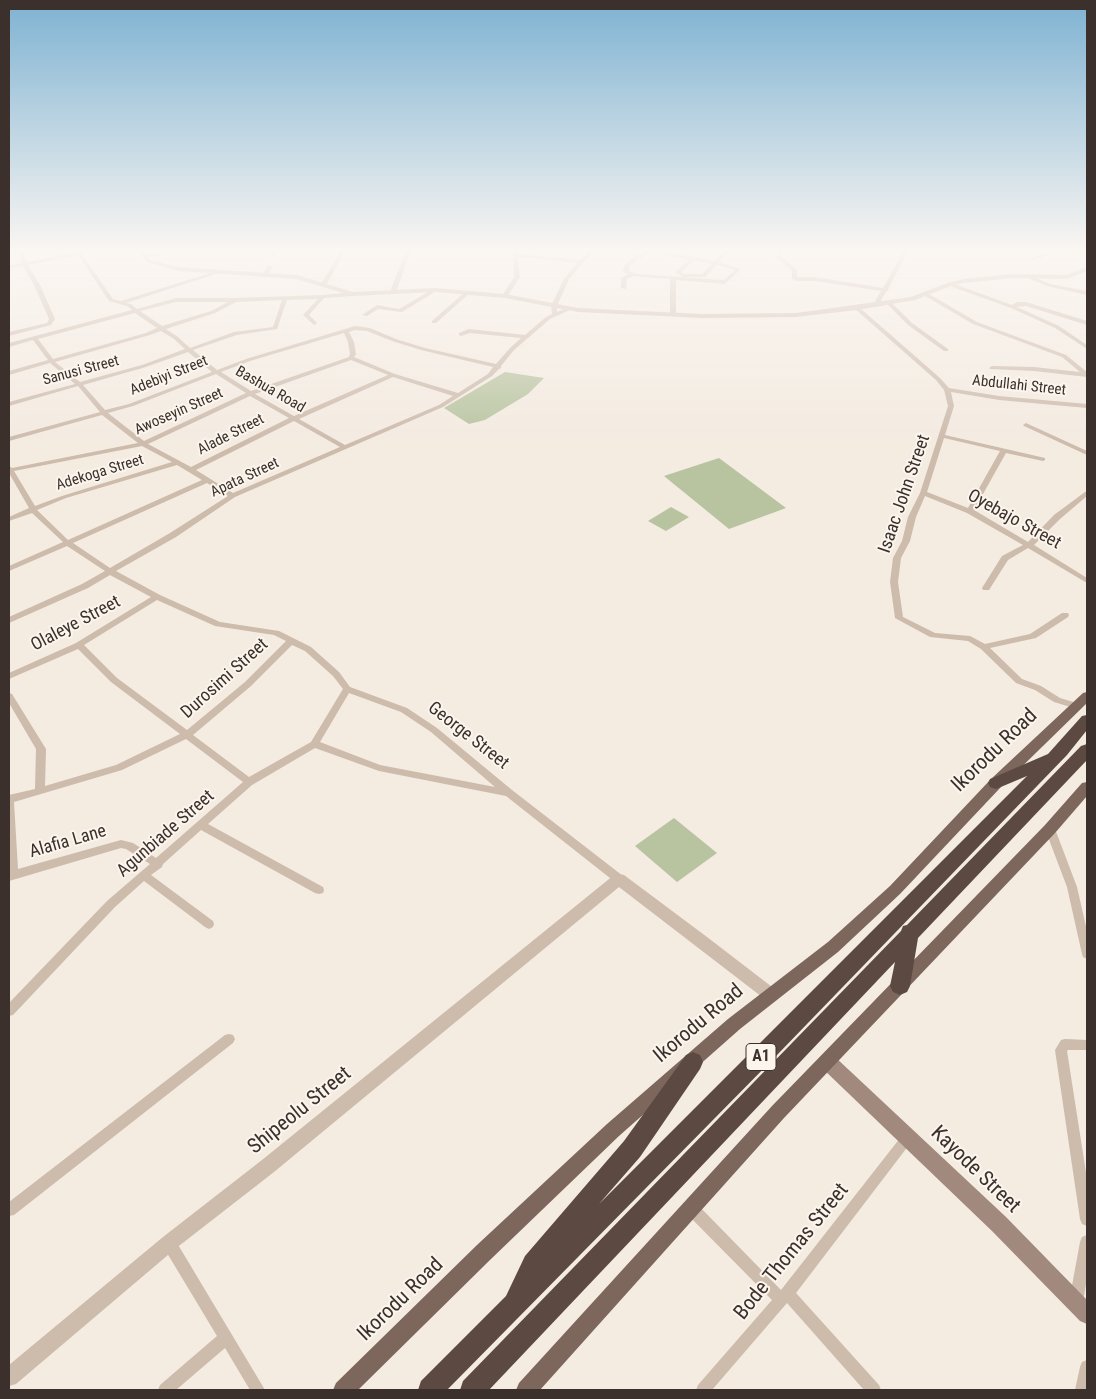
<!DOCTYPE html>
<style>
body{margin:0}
#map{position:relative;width:1096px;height:1399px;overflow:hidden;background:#f4ebe1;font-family:"Roboto Condensed",sans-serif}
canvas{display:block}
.frame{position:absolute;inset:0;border:10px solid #3b302b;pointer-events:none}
</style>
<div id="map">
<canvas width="1096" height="1399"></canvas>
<div class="frame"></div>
</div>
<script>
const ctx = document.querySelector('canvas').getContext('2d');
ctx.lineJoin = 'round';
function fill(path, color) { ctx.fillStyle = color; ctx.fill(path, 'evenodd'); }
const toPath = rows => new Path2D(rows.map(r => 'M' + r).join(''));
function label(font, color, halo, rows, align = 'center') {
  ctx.font = font + ' "Roboto Condensed",sans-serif'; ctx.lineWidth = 4; ctx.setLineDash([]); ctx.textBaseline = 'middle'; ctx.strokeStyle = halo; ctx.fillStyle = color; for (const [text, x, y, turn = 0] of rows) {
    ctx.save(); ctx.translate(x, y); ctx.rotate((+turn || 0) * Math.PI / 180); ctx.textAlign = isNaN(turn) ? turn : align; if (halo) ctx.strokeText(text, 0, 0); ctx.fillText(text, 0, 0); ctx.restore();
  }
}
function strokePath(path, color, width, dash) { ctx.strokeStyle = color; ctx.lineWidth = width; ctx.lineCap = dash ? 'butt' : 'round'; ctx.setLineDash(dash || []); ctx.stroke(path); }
fill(toPath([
 [505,372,544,378,528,394,485,420,469,424,444,408],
 [719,458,786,508,729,529,664,476],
 [671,507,689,517,666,531,648,521],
 [674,818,717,853,677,882,635,846]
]), '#b8c4a0');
fill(toPath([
 [18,250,23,250,27,262,79,252,99,250,82,254,113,299,121,301,217,271,222,272,126,303,131,304,137,309,176,298,235,298,322,295,353,292,356,294,353,296,324,298,309,315,317,323,314,325,303,315,318,299,287,300,277,329,237,335,193,350,217,370,246,359,355,326,370,328,396,339,425,348,496,364,510,348,521,338,470,333,461,336,459,335,459,333,469,329,525,335,546,317,552,314,551,306,564,279,577,263,518,257,520,277,507,297,505,298,502,296,514,277,513,250,517,250,518,254,580,260,591,250,596,250,583,263,569,279,557,306,557,312,568,307,571,309,570,310,550,319,514,350,501,366,501,368,499,369,492,376,443,407,235,497,176,537,116,571,160,595,220,622,279,631,311,647,339,672,350,687,407,708,437,728,512,790,623,876,624,879,623,882,619,883,615,882,506,796,379,771,315,748,252,785,208,824,323,887,324,890,323,893,319,894,315,893,201,830,163,864,162,867,151,875,213,921,214,924,213,927,209,929,205,927,144,881,115,907,13,1015,9,1016,9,1003,107,901,150,864,126,849,121,848,9,881,9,795,35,789,36,749,9,703,9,693,12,694,46,749,45,786,116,765,180,734,111,682,78,649,9,679,9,673,76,643,151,597,110,575,88,588,9,623,9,617,82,584,105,571,67,546,9,571,9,566,63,542,32,513,9,521,9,517,29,508,9,473,9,466,12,468,138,443,102,415,9,441,9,437,100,412,78,386,9,406,9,402,75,384,50,363,9,375,9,371,48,360,33,340,9,347,9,343,132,310,127,306,109,301,78,255,28,265,40,285,55,319,51,325,9,336,9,332,47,323,49,319,34,285,23,266,9,268,9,266,22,263,18,250],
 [282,300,273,327,234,332,190,348,178,337,166,329,215,313,236,302,282,300],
 [176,302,228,302,211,311,162,326,140,311,176,302],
 [135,313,157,328,146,333,53,359,38,339,135,313],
 [355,330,367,331,392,341,421,350,493,367,488,374,458,393,395,374,354,357,356,354,354,342,349,332,355,330],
 [161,331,174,339,185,349,142,365,80,382,55,362,150,335,161,331],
 [344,333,348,342,350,354,349,357,251,391,221,372,250,361,344,333],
 [188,352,212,372,129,404,105,410,83,385,146,367,188,352],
 [351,360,388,375,294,416,255,394,351,360],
 [216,374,246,393,144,441,108,413,133,406,216,374],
 [393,377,453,396,439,405,345,445,299,419,393,377],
 [250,396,289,418,191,467,148,444,250,396],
 [294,421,340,447,233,493,196,470,294,421],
 [142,446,172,462,62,496,35,506,14,471,142,446],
 [177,465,202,480,68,540,37,510,66,498,177,465],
 [207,483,228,496,170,533,110,568,73,543,207,483],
 [157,600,215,626,274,635,286,641,245,682,187,730,117,678,84,645,157,600],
 [292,645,305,651,333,676,343,689,311,742,249,777,193,735,251,686,292,645],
 [349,693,401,712,431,732,495,787,380,765,320,742,349,693],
 [186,739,243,782,156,858,133,843,121,840,18,869,14,802,122,770,186,739],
 [168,250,179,250,145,258,143,257,168,250],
 [274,250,279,250,275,257,271,257,271,256,274,250],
 [341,250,346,250,326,285,322,285,321,284,341,250],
 [406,250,411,250,396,292,391,293,390,292,406,250],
 [648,250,657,250,715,261,725,250,730,250,719,262,741,269,725,284,676,280,676,314,673,316,670,314,670,279,633,276,627,279,626,289,621,288,621,278,628,274,623,272,624,266,634,257,648,250],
 [652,252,689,260,675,272,683,277,705,277,717,265,735,270,724,280,636,274,629,271,629,267,638,259,652,252],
 [694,260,712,264,702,274,684,274,681,272,694,260],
 [779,250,784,250,780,257,785,259,797,270,797,277,815,277,883,288,904,250,909,250,888,289,889,290,886,292,878,306,876,307,873,305,881,291,815,281,796,281,792,279,792,271,781,261,775,258,779,250],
 [802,250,818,251,827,250,819,254,802,250],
 [1052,250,1060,250,1034,260,1030,259,1052,250],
 [268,265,273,266,267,276,263,276,262,275,268,265],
 [1027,274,1050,284,1087,291,1087,295,1047,286,1025,277,1025,275,1027,274],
 [949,282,1012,305,1017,302,1026,302,1087,321,1087,325,1026,306,1017,307,1059,326,1087,345,1087,349,1055,328,1011,308,947,285,947,283,949,282],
 [433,289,438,290,402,312,378,309,367,316,362,315,377,305,399,309,433,289],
 [466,291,471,292,436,323,432,323,432,321,466,291],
 [925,294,929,294,977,322,1066,355,1087,372,1087,377,1034,371,990,369,989,368,992,366,1034,367,1080,372,1062,357,973,324,925,296,925,294],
 [888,303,892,303,912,323,948,349,948,351,944,351,908,325,888,305,888,303],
 [855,307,859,307,940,378,949,388,999,396,1087,404,1087,408,999,400,951,392,954,406,945,435,1045,458,1045,460,1043,461,1006,453,974,510,1028,542,1054,515,1085,492,1087,491,1087,496,1060,519,1034,545,1087,578,1087,583,1028,548,1008,560,989,590,983,590,982,588,1002,556,1023,545,967,513,925,496,916,517,910,541,901,558,898,582,903,617,935,633,970,636,985,644,1030,634,1062,613,1068,613,1069,615,1068,617,1036,638,990,648,1022,679,1041,686,1060,698,1080,704,1081,706,1080,708,1077,709,1054,702,1035,690,1016,683,981,649,968,641,930,637,895,618,890,582,893,558,902,541,908,517,920,493,948,406,944,390,936,380,855,309,855,307],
 [944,438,1000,451,968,508,927,492,944,438],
 [1026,423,1087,451,1087,455,1024,426,1023,425,1026,423],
 [1050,825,1053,826,1055,829,1077,887,1087,931,1087,959,1083,957,1082,954,1067,887,1045,829,1047,826,1050,825],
 [229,1034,233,1035,235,1039,233,1043,14,1215,9,1216,9,1202,225,1035,229,1034],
 [1065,1039,1087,1040,1087,1050,1068,1050,1067,1051,1087,1179,1087,1226,1082,1224,1080,1219,1055,1050,1061,1040,1065,1039],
 [908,1131,912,1133,914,1137,912,1141,796,1293,879,1385,881,1390,864,1390,787,1303,712,1390,696,1390,698,1385,772,1300,686,1213,684,1208,686,1203,691,1201,696,1203,781,1290,904,1133,908,1131],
 [1087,1235,1087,1278,1083,1302,1081,1307,1076,1309,1071,1307,1069,1302,1080,1242,1082,1237,1087,1235],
 [169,1236,174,1238,265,1390,250,1390,225,1348,176,1390,158,1390,160,1385,217,1336,164,1248,162,1243,164,1238,169,1236],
 [1087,1360,1087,1390,1075,1390,1080,1367,1082,1362,1087,1360]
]), '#cdbbac');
fill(toPath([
 [135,250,142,250,151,260,179,267,297,275,353,292,435,288,505,294,578,308,702,314,796,313,911,297,947,283,964,279,1012,274,1066,275,1087,267,1087,271,1067,279,1012,278,964,283,951,286,915,300,857,310,796,317,702,318,578,312,505,298,435,292,353,296,296,279,179,271,147,262,135,250],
 [619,874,624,875,707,937,776,990,778,995,776,1000,771,1001,766,1000,619,887,274,1172,175,1249,16,1384,9,1386,9,1365,163,1237,262,1160,614,875,619,874]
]), '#cdbbac');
fill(toPath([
 [828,1054,834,1056,1006,1217,1087,1300,1087,1324,1080,1321,992,1231,822,1068,820,1062,822,1056,828,1054]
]), '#a18a7d');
fill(toPath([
 [1087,692,1087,703,1001,787,900,894,838,952,740,1029,619,1136,491,1259,358,1390,333,1390,336,1383,477,1245,607,1124,728,1019,828,942,890,886,991,779,1083,693,1087,692],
 [1087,782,1087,796,1055,833,784,1118,540,1390,516,1390,519,1383,772,1106,1045,825,1082,783,1087,782]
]), '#7d675c');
fill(toPath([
 [1087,715,1087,730,1067,755,778,1054,447,1390,418,1390,421,1381,506,1296,525,1256,624,1141,686,1055,693,1052,700,1055,703,1062,700,1069,640,1157,599,1204,1027,776,996,789,990,787,988,783,990,779,1048,754,1082,716,1087,715],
 [1087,744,1087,760,918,938,910,986,907,992,900,995,893,992,890,986,895,962,489,1390,460,1390,463,1381,901,931,903,926,907,925,1081,746,1087,744]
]), '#5c4a42');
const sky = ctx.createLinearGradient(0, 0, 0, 446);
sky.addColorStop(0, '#7eb2d2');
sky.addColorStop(0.56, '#faf6f2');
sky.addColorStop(1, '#faf6f200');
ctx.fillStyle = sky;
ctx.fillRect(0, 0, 1096, 446);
label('15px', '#3b302b', '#fbf5ee', [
 ["Sanusi Street",81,371,-15],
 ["Adebiyi Street",169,376,-22],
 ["Abdullahi Street",1019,386,6],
 ["Bashua Road",270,390,30],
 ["Awoseyin Street",179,412,-24],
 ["Alade Street",231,435,-27],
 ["Adekoga Street",100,473,-17],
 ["Apata Street",245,478,-25]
]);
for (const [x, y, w] of [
 [761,1057,30]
]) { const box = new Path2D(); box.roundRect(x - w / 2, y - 13.5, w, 27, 4); ctx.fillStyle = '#fbf5ee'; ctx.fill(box); strokePath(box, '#3b302b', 1); }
label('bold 16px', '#3b302b', null, [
 ["A1",761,1057]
]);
label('18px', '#3b302b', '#fbf5ee', [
 ["Isaac John Street",905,494,-71],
 ["Oyebajo Street",1014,520,29],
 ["Olaleye Street",76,624,-28],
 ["Durosimi Street",225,679,-42],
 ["George Street",468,736,38],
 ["Agunbiade Street",166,834,-41],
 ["Alafia Lane",68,842,-16]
]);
label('21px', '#3b302b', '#fbf5ee', [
 ["Ikorodu Road",995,751,-44],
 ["Ikorodu Road",699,1024,-40],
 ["Shipeolu Street",300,1111,-39],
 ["Kayode Street",975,1170,44],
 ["Bode Thomas Street",792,1252,-51],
 ["Ikorodu Road",401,1300,-44]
]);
</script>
